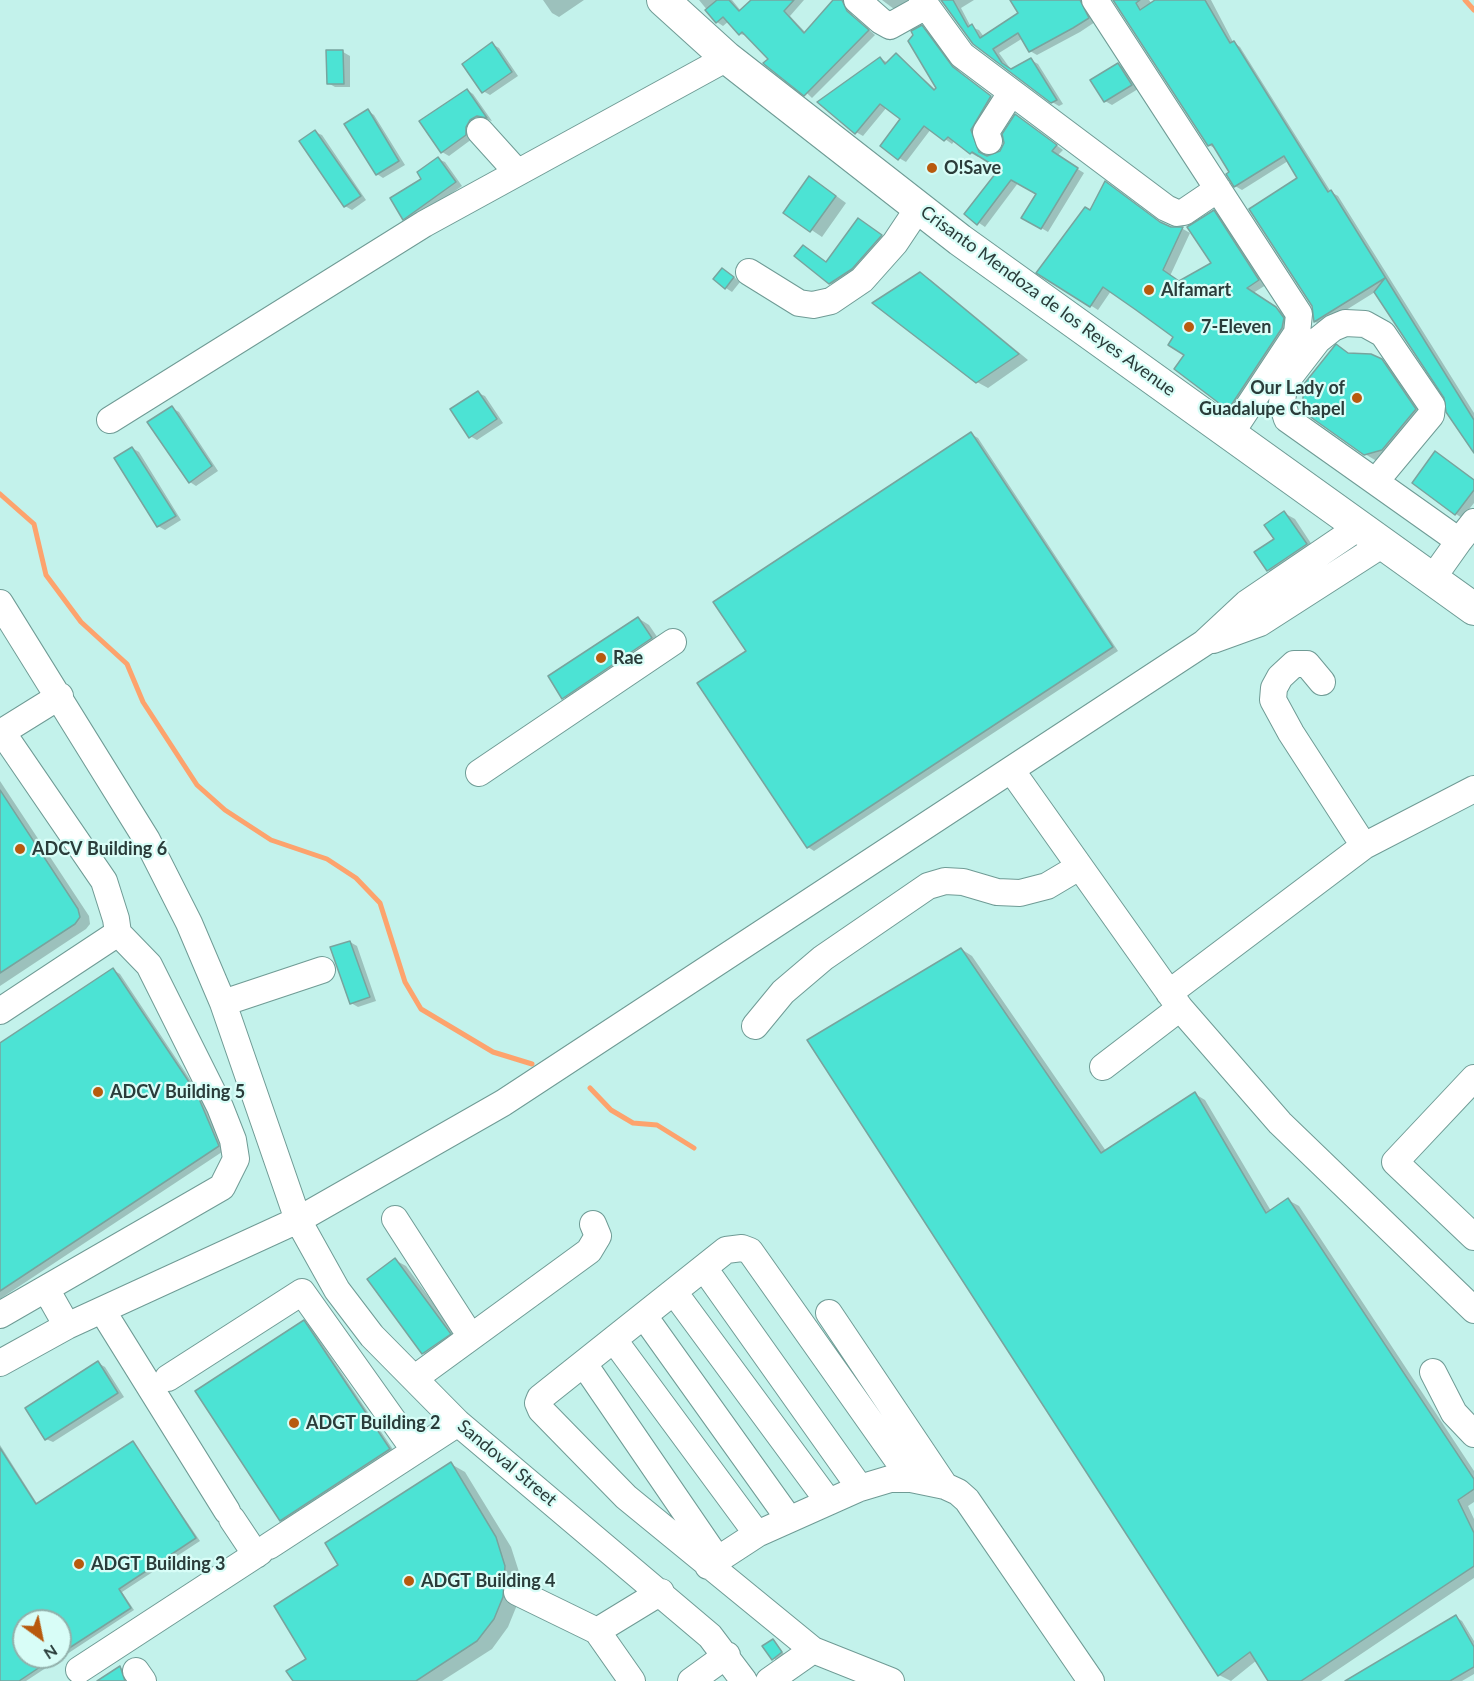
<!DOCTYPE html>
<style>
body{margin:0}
#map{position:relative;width:1474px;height:1681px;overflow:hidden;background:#c3f2eb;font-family:Lato,sans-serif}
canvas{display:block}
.north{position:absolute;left:12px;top:1609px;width:60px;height:60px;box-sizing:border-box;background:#d8fdf7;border:2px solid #92b0ab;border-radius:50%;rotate:147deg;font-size:16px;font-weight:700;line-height:24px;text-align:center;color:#2a3c3a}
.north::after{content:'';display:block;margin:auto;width:21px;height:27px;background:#b85a0e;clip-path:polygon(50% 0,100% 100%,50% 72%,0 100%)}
</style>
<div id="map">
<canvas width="1474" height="1681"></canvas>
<div class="north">N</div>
</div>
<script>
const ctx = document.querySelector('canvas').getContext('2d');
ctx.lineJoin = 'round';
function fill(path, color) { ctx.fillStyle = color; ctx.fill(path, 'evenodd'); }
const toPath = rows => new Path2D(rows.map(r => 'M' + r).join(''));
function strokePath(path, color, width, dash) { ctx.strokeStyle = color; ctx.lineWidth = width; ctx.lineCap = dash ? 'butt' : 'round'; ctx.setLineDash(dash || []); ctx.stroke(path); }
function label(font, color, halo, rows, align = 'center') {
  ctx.font = font + ' Lato,sans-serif'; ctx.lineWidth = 4.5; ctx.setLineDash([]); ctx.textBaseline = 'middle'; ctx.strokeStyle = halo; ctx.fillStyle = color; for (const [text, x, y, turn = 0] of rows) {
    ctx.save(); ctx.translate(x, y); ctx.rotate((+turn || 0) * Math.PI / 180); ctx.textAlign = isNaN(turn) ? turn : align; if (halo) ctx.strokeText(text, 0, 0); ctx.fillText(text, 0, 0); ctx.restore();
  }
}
fill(toPath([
 [543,0,584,0,559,17,552,13],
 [699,0,732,0,741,11,753,0,804,0,790,16,806,33,835,0,846,0,853,16,875,35,812,98,748,36,740,34,729,21,723,26,717,22],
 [882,0,916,0,898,12],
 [941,0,974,0,961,8,971,27,979,30,984,37,1020,13,1012,0,1088,0,1095,22,1080,32,1037,55,1030,51,1023,38,999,53,1012,71,1031,60,1038,64,1063,104,1059,106,1052,102,974,43],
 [1113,0,1149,0,1152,4,1158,0,1211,0,1233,42,1240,47,1331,192,1338,196,1474,413,1474,451,1446,397,1375,292,1322,325,1315,322,1299,178,1288,161,1242,190,1235,186,1231,172,1216,149,1209,145],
 [922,27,929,31,960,72,997,101,978,134,984,155,993,157,1001,152,1023,120,1063,150,1057,156,1084,173,1048,232,1023,217,1038,193,1018,183,985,227,966,214,1002,169,979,155,978,157,971,153,955,140,952,144,931,129,906,162,899,158,902,119,887,107,863,136,856,132,880,58,888,63,896,54,936,90,938,89],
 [492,44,499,48,518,76,490,95,483,91],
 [343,52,350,56,350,87,335,87,328,83],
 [1118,64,1125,68,1138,89,1112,105,1105,101],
 [467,90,473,94,492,121,485,119,477,123,472,139,449,156,442,152],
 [368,111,374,115,405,165,383,178,377,174],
 [315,132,322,135,366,200,352,210,345,206],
 [438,159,445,162,462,186,411,222,404,219,424,179],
 [820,184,846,203,822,237,785,212],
 [1091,212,1183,229,1190,233,1170,276,1179,282,1213,263,1214,212,1221,216,1266,285,1253,293,1284,313,1291,323,1237,413,1176,368,1186,355,1175,337,1111,291,1098,310,1090,305],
 [865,223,888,240,837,287,830,283,827,263],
 [729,273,740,282,732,292,726,288],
 [920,273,931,280,1028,360,988,388,977,382],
 [1337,346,1351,355,1381,360,1396,369,1430,418,1380,463,1365,454],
 [478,393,485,396,503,423,477,440,470,436],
 [172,408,179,412,218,471,196,486,190,482],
 [971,434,978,438,1118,651,814,851,808,847,748,651],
 [132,448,139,452,181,520,165,530,158,526],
 [1474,480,1474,503,1462,518,1456,514],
 [1284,513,1295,519,1316,551,1279,576,1268,570],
 [638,618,649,625,662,644,574,704,564,697],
 [0,781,89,916,90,924,86,929,0,986],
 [350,942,357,946,376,1001,358,1007,351,1003],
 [961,949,972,956,1106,1151,1195,1094,1205,1100,1271,1211,1288,1200,1299,1206,1474,1471,1474,1502,1468,1506,1474,1519,1474,1578,1321,1681,1269,1681,1257,1660,1231,1681,1219,1675,809,1041],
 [113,970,120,974,203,1099,225,1150,0,1299,0,1045],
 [395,1260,406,1266,460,1340,434,1359,423,1353],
 [304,1322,310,1326,396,1454,288,1524,281,1520],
 [98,1363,105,1367,124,1397,53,1442,46,1439],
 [133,1443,200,1541,122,1592,134,1610,26,1681,0,1681,0,1445,38,1505],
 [24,1621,60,1621,60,1657,24,1657],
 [451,1464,465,1472,511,1547,520,1575,517,1605,508,1627,492,1649,442,1681,295,1681,309,1659,340,1566],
 [1456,1617,1462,1621,1474,1641,1474,1674,1462,1681,1348,1681],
 [773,1641,784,1654,776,1660,773,1658],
 [121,1668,127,1671,129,1681,100,1681]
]), '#0003');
strokePath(toPath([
 [1465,0,1474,10],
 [0,494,34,524,46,575,81,622,127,664,143,702,197,785,225,810,271,840,327,859,356,878,380,903,405,982,421,1009,493,1052,532,1064],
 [590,1088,611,1110,633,1123,657,1125,694,1148]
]), '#fda36d', 5);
const building = toPath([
 [717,0,729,0,739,11,751,0,794,0,784,11,804,33,833,0,842,0,847,11,869,30,804,96,765,65,763,63,768,59,742,32,739,35,723,17,716,23,705,10,717,0],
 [941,0,953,0,968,27,972,24,980,38,1018,13,1010,0,1080,0,1089,18,1073,28,1029,52,1018,33,993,49,1002,63,1011,69,1031,58,1057,100,1051,103,973,44,941,0],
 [1113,0,1140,0,1136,3,1140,10,1155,0,1205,0,1230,43,1234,41,1328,192,1331,190,1474,420,1474,453,1446,412,1444,398,1374,292,1385,278,1314,322,1312,306,1249,209,1297,178,1284,156,1234,187,1226,174,1229,172,1212,144,1208,146,1113,0],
 [922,25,953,67,991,96,971,130,979,152,987,156,1000,151,1004,143,1002,134,1015,114,1057,145,1052,151,1078,168,1041,229,1021,218,1036,194,1011,180,977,225,964,214,999,169,972,152,970,154,948,137,944,141,924,126,898,160,880,146,900,119,880,104,855,134,817,102,880,57,885,64,896,53,934,90,936,88,908,41,913,35,911,31,922,25],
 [492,42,512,72,482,93,462,64,492,42],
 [326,50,343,50,344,84,327,84,326,50],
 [1118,63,1132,85,1104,102,1090,80,1118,63],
 [467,89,487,118,477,116,470,120,466,127,466,135,441,153,419,121,467,89],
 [368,109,399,161,376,175,344,124,368,109],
 [315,130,361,196,344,207,299,141,315,130],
 [438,157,456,182,403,220,390,198,421,179,417,172,438,157],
 [809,176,836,196,810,232,783,213,809,176],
 [1105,181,1160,222,1171,227,1183,227,1163,270,1179,281,1211,263,1187,227,1214,210,1259,280,1247,288,1276,307,1284,318,1282,328,1228,410,1174,369,1184,355,1168,345,1173,337,1136,310,1103,287,1090,307,1036,273,1085,207,1090,210,1105,181],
 [858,218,882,235,852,269,829,284,794,256,803,245,826,262,858,218],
 [722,268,734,277,725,289,713,279,722,268],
 [920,272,1019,354,976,383,872,303,920,272],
 [1336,344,1348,353,1371,354,1382,359,1416,409,1382,450,1364,455,1302,411,1304,384,1336,344],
 [478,391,497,419,469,438,450,409,478,391],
 [172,406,212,466,189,483,147,422,172,406],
 [971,432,1113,647,807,848,697,683,746,651,713,602,971,432],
 [132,447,176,516,157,527,114,458,132,447],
 [1435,451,1474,480,1474,490,1455,515,1412,483,1435,451],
 [1284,511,1307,544,1267,571,1254,552,1274,539,1264,525,1284,511],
 [638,617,652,638,562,699,548,676,638,617],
 [0,790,78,909,80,917,75,924,0,973,0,790],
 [350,941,370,997,350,1004,330,947,350,941],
 [961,948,1101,1153,1195,1092,1266,1213,1288,1198,1474,1479,1474,1489,1458,1500,1474,1533,1474,1566,1301,1681,1268,1681,1250,1652,1218,1676,807,1040,961,948],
 [113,968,197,1094,219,1146,0,1291,0,1043,113,968],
 [395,1258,451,1334,422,1354,367,1279,395,1258],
 [304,1320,390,1449,280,1521,195,1391,304,1320],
 [98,1361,118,1393,45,1440,25,1408,98,1361],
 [133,1441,196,1538,119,1589,131,1608,60,1654,60,1621,24,1621,24,1657,55,1657,19,1681,0,1681,0,1448,36,1504,133,1441],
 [451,1462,496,1537,505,1566,503,1597,494,1619,477,1641,416,1681,293,1681,286,1671,306,1659,274,1606,338,1565,325,1543,451,1462],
 [1456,1615,1474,1647,1474,1667,1450,1681,1345,1681,1456,1615],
 [773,1639,782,1652,772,1660,762,1646,773,1639],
 [120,1666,125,1681,97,1681,120,1666]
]);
fill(building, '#4ce3d4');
strokePath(building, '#78a49e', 1.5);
const minor = toPath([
 [857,0,881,21,890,26,926,6],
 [922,0,962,55,1166,208,1177,213,1184,212,1218,189],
 [1095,0,1299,314,1297,333,1231,433],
 [480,131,517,172],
 [989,141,986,132,1011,93],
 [749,272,799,303,813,305,831,301,862,280,895,243,919,207],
 [110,420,424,224,727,58],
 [1376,481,1431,415,1432,406,1383,334,1365,324,1345,323,1333,328,1318,340,1284,384,1282,403,1287,419,1459,541,1432,579],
 [1459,541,1474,522],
 [0,603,147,840,189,923,223,1003,298,1220,337,1290,372,1336,458,1423,710,1636,744,1681],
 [1213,640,1260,623,1383,544],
 [1322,682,1307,664,1294,664,1280,677,1274,688,1273,700,1291,733,1364,846],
 [1012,771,1180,1008,1280,1123,1474,1310],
 [479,773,673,642],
 [1169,993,1364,846,1474,789],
 [223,1003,322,970],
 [0,1011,118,933],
 [755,1026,783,992,823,958,928,886,945,881,963,882,997,892,1020,893,1047,886,1079,867],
 [1103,1067,1180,1008],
 [1474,1078,1395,1162,1474,1237],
 [395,1219,471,1337],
 [704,1268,860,1488],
 [46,1289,67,1326],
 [674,1292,828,1501],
 [102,1310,227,1511],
 [829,1313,945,1486],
 [0,1315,222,1187,236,1159,233,1140,220,1107,149,965,118,933,116,919,104,881,2,732,60,696],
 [644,1316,789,1519],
 [614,1340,757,1534],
 [0,1363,67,1326,298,1220,503,1103,1204,643,1247,603,1359,527],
 [584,1364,718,1560],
 [1433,1372,1454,1413,1474,1434],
 [168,1378,302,1292,415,1451],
 [415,1378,589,1251,598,1236,593,1224],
 [232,1519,256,1555],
 [269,1546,458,1423],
 [708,1566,757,1534,860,1488,890,1479,911,1479,945,1486,958,1492,967,1500,1091,1681],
 [517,1592,597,1631,632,1681],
 [597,1631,661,1592],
 [79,1670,260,1552],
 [136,1671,143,1681],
 [691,1681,727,1655],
 [769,1681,813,1650],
 [891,1681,813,1650,626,1497,541,1410,538,1403,540,1398,726,1250,742,1248,750,1251,911,1479]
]);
const major = toPath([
 [663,0,727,58,960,240,1474,609]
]);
strokePath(minor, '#6f9b95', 28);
strokePath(major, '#6f9b95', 34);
strokePath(minor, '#fff', 26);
strokePath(major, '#fff', 32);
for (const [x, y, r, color] of [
 [932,168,6,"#b85a0e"],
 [1149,290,6,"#b85a0e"],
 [1189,327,6,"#b85a0e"],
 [1357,398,6,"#b85a0e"],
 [601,658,6,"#b85a0e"],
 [20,849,6,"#b85a0e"],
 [98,1092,6,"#b85a0e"],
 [294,1423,6,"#b85a0e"],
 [79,1564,6,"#b85a0e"],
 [409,1581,6,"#b85a0e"]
]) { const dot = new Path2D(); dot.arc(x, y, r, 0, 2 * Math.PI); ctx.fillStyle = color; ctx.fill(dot); strokePath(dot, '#d8fdf7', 2); }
label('bold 18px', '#2a3c3a', '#d8fdf7', [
 ["O!Save",944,168],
 ["Alfamart",1161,290],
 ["7-Eleven",1201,327],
 ["Our Lady of",1345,388,"right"],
 ["Guadalupe Chapel",1345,409,"right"],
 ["Rae",613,658],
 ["ADCV Building 6",32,849],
 ["ADCV Building 5",110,1092],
 ["ADGT Building 2",306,1423],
 ["ADGT Building 3",91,1564],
 ["ADGT Building 4",421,1581]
], 'left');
label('18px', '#2a3c3a', '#d8fdf7', [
 ["Crisanto Mendoza de los Reyes Avenue",1048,301,36],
 ["Sandoval Street",507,1463,40]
]);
</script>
